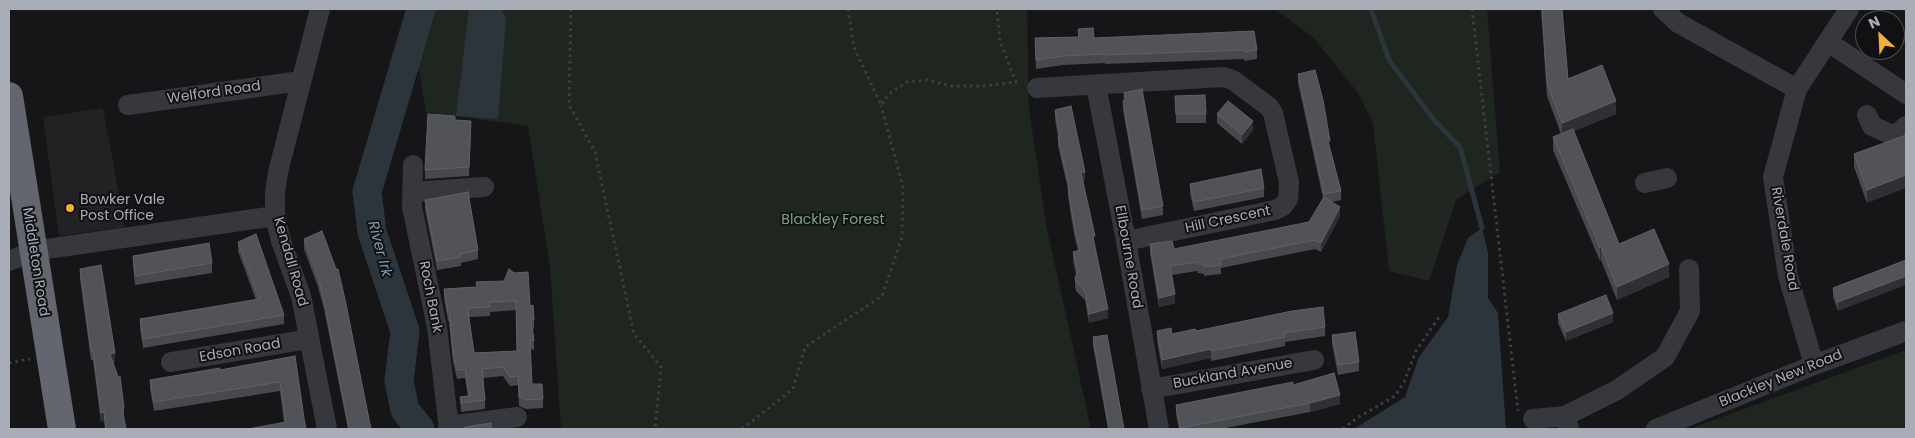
<!DOCTYPE html>
<style>
body{margin:0}
#map{position:relative;width:1915px;height:438px;overflow:hidden;background:#161618;font-family:Poppins,sans-serif}
canvas{display:block}
.frame{position:absolute;inset:0;border:10px solid #a8adb8;pointer-events:none}
.north{position:absolute;left:1855px;top:10px;width:50px;height:50px;box-sizing:border-box;background:#111113;border:1px solid #4d4f55;border-radius:50%;rotate:335deg;font-size:14px;font-weight:700;line-height:20px;text-align:center;color:#a8adb8}
.north::after{content:'';display:block;margin:auto;width:18px;height:22px;background:#f2b134;clip-path:polygon(50% 0,100% 100%,50% 72%,0 100%)}
</style>
<div id="map">
<canvas width="1915" height="438"></canvas>
<div class="frame"></div>
<div class="north">N</div>
</div>
<script>
const ctx = document.querySelector('canvas').getContext('2d');
ctx.lineJoin = 'round';
function fill(path, color) { ctx.fillStyle = color; ctx.fill(path, 'evenodd'); }
const toPath = rows => new Path2D(rows.map(r => 'M' + r).join(''));
function strokePath(path, color, width, dash) { ctx.strokeStyle = color; ctx.lineWidth = width; ctx.lineCap = dash ? 'butt' : 'round'; ctx.setLineDash(dash || []); ctx.stroke(path); }
function label(font, color, halo, rows, align = 'center') {
  ctx.font = font + ' Poppins,sans-serif'; ctx.lineWidth = 4; ctx.setLineDash([]); ctx.textBaseline = 'middle'; ctx.strokeStyle = halo; ctx.fillStyle = color; for (const [text, x, y, turn = 0] of rows) {
    ctx.save(); ctx.translate(x, y); ctx.rotate((+turn || 0) * Math.PI / 180); ctx.textAlign = isNaN(turn) ? turn : align; if (halo) ctx.strokeText(text, 0, 0); ctx.fillText(text, 0, 0); ctx.restore();
  }
}
fill(toPath([
 [103,108,125,227,59,236,43,117]
]), '#222225');
fill(toPath([
 [430,9,1027,9,1029,108,1046,224,1091,429,561,429,550,267,528,126,426,112,417,59],
 [1275,9,1487,9,1500,172,1456,200,1429,281,1389,271,1373,123,1358,93,1314,38],
 [1906,350,1906,429,1689,429,1697,426]
]), '#1e261f');
fill(toPath([
 [469,9,501,9,506,18,498,119,456,116],
 [1482,228,1488,253,1488,298,1498,313,1506,429,1354,429,1405,397,1419,357,1448,317,1457,265,1468,238]
]), '#2c353c');
strokePath(toPath([
 [1371,9,1389,60,1434,120,1460,147,1482,228]
]), '#2c353c', 5);
strokePath(toPath([
 [420,429,405,410,399,381,405,331,372,232,367,192,421,9]
]), '#2c353c', 29);
strokePath(toPath([
 [571,9,569,105,595,152,634,334,661,367,655,429],
 [848,9,854,47,881,105,889,94,907,82,926,80,951,86,984,86,1016,82,1000,42,997,9],
 [1472,9,1518,411],
 [1881,9,1888,20],
 [1895,29,1906,45],
 [9,363,30,359],
 [742,429,793,389,805,347,882,296,902,237,903,187,881,105],
 [1343,429,1357,418,1395,396,1404,382,1416,351,1439,317]
]), '#3d3f44', 3, [2.5, 4]);
strokePath(toPath([
 [320,9,278,172,275,193,275,216,281,241,301,296,327,429],
 [1663,9,1678,23,1797,89],
 [1828,42,1906,94],
 [1096,85,1126,241,1159,429],
 [1037,88,1223,77,1233,80,1269,107,1273,113,1289,182,1288,199,1283,206,1275,210,1126,241],
 [128,105,301,81],
 [1867,115,1872,126,1895,136,1906,126],
 [413,165,412,207,437,327,449,429],
 [1645,183,1667,178],
 [412,192,484,187],
 [9,261,33,251,275,216],
 [171,362,309,339],
 [1814,365,1788,276,1773,177,1797,89,1849,9],
 [1151,389,1314,360],
 [1533,419,1565,416],
 [448,426,517,417],
 [1569,429,1565,416,1617,390,1665,357,1690,311,1689,269],
 [1656,429,1814,365,1906,331]
]), '#37383d', 20);
strokePath(toPath([
 [9,96,62,429]
]), '#63666e', 28);
fill(toPath([
 [1541,9,1562,9,1568,79,1616,114,1574,131,1619,244,1669,277,1617,300,1601,260,1600,261,1553,150,1553,137,1561,134,1547,96],
 [1078,29,1094,38,1257,50,1257,59,1244,61,1244,59,1105,64,1105,63,1063,65,1036,69,1035,38,1078,37],
 [1298,74,1330,148,1341,191,1341,200,1332,202,1340,216,1321,252,1315,249,1221,268,1221,274,1204,276,1204,274,1198,273,1197,271,1172,275,1175,303,1159,307,1150,253,1150,244,1174,249,1309,222,1323,198,1298,83],
 [1124,93,1163,206,1163,215,1142,219,1123,110],
 [1175,96,1206,114,1206,123,1176,123],
 [1055,110,1085,181,1083,181,1108,318,1089,323,1085,300,1076,291,1075,287,1075,278,1076,274,1073,261,1073,252,1078,251,1074,234,1068,196,1068,189,1058,146,1058,137,1055,119],
 [1217,114,1253,130,1242,144,1217,123],
 [455,120,471,130,469,176,425,179,425,170],
 [1906,135,1867,203,1854,167,1854,154],
 [1190,184,1264,188,1264,197,1194,211,1190,193],
 [425,200,478,250,478,259,461,263,461,266,437,270,425,209],
 [322,231,371,429,348,429,324,309,318,287,304,249,304,239],
 [238,242,284,315,284,324,143,348,140,328,140,319,256,300,238,251],
 [133,256,212,263,212,273,135,285,133,265],
 [1906,260,1838,311,1833,297,1833,288],
 [80,269,115,362,113,363,124,408,124,416,126,429,105,429,104,421,101,422,93,360,91,360,80,279],
 [476,287,530,306,534,320,534,329,533,329,534,341,534,350,530,349,532,384,543,399,543,408,526,409,519,406,518,385,510,386,503,376,483,378,485,400,485,409,461,412,460,397,468,396,465,378,457,379,453,362,449,321,448,321,444,298,444,289],
 [516,310,517,351,474,353,469,317,490,316,490,312],
 [1558,314,1613,322,1566,341,1558,323],
 [1325,327,1325,336,1285,342,1285,346,1211,361,1211,358,1162,369,1157,340,1157,331,1172,334,1196,331],
 [1332,335,1359,362,1359,371,1338,375,1332,344],
 [1093,337,1124,429,1108,429,1093,346],
 [295,356,304,418,284,423,280,391,154,411,150,389,150,380,220,370],
 [1293,385,1340,404,1310,412,1220,429,1179,429,1176,414,1176,405]
]), '#47494d');
fill(toPath([
 [1616,101,1616,114,1562,136,1562,123],
 [471,121,471,130,469,176,469,167],
 [1253,121,1253,130,1242,144,1242,135],
 [1085,172,1085,181,1081,182,1081,173],
 [1906,175,1906,188,1867,203,1867,190],
 [1340,207,1340,216,1321,252,1321,243],
 [1601,247,1601,260,1600,261,1600,248],
 [1669,264,1669,277,1617,300,1617,287],
 [1906,276,1906,285,1838,311,1838,302],
 [1175,294,1175,303,1159,307,1159,298],
 [1108,309,1108,318,1089,323,1089,314],
 [1613,313,1613,322,1566,341,1566,332],
 [1211,349,1211,358,1162,369,1162,360],
 [115,353,115,362,110,363,110,354],
 [1340,395,1340,404,1310,412,1310,403],
 [104,412,104,421,101,422,101,413]
]), '#2f3033');
const building = toPath([
 [1542,9,1562,9,1568,79,1602,65,1616,101,1562,123,1547,83,1542,9],
 [1093,28,1094,38,1254,31,1257,50,1244,52,1244,50,1105,55,1105,54,1063,56,1036,60,1035,38,1079,37,1078,29,1093,28],
 [1315,70,1323,100,1330,141,1328,141,1341,191,1324,194,1298,74,1315,70],
 [1142,89,1163,206,1142,210,1123,101,1126,100,1124,93,1142,89],
 [1205,95,1206,114,1176,114,1175,96,1205,95],
 [1228,101,1253,121,1242,135,1217,114,1228,101],
 [1071,106,1085,172,1081,173,1095,236,1093,237,1108,309,1089,314,1085,291,1076,282,1075,278,1078,271,1073,252,1080,250,1074,225,1068,187,1069,186,1058,137,1060,136,1055,110,1071,106],
 [428,114,455,116,455,120,471,121,469,167,425,170,428,114],
 [1573,129,1619,244,1654,229,1669,264,1617,287,1601,247,1600,248,1553,137,1573,129],
 [1906,135,1906,175,1867,190,1854,154,1906,135],
 [1261,169,1264,188,1194,202,1190,184,1261,169],
 [468,192,478,250,460,254,461,257,437,261,425,200,468,192],
 [1324,197,1340,207,1321,243,1315,240,1220,259,1221,265,1204,267,1204,264,1198,264,1197,262,1170,266,1175,294,1159,298,1150,244,1172,241,1174,249,1309,222,1324,197],
 [322,231,336,269,338,269,346,304,371,429,349,429,324,300,318,277,304,239,322,231],
 [256,234,284,315,143,339,140,319,259,299,238,242,256,234],
 [209,243,212,263,135,276,133,256,209,243],
 [1906,260,1906,276,1838,302,1833,288,1906,260],
 [101,265,115,353,110,354,118,377,120,376,124,408,122,408,126,429,106,429,104,412,101,413,93,351,91,351,80,269,101,265],
 [509,269,514,273,528,272,530,306,533,305,534,320,531,320,534,341,530,340,532,384,542,384,543,399,526,400,519,397,518,376,510,377,503,367,482,369,485,400,461,403,460,397,469,396,465,369,457,370,453,353,449,312,448,312,444,289,477,287,476,282,504,281,509,269],
 [516,301,517,351,474,353,468,311,469,308,490,307,490,302,516,301],
 [1606,295,1613,313,1566,332,1558,314,1606,295],
 [1323,307,1325,327,1284,333,1285,337,1211,351,1211,349,1162,360,1157,331,1171,328,1172,334,1195,329,1196,331,1292,311,1323,307],
 [1355,332,1359,362,1338,365,1332,335,1355,332],
 [1107,335,1124,429,1109,429,1093,337,1107,335],
 [295,356,304,418,306,429,248,429,286,422,280,382,154,402,150,380,220,368,220,370,295,356],
 [1334,373,1340,395,1310,403,1180,428,1176,405,1293,382,1293,385,1334,373],
 [491,423,491,429,465,429,465,427,491,423]
]);
fill(building, '#525359');
strokePath(building, '#5f6168', 1);
for (const [x, y, r, color] of [
 [70,208,5,"#f2b134"]
]) { const dot = new Path2D(); dot.arc(x, y, r, 0, 2 * Math.PI); ctx.fillStyle = color; ctx.fill(dot); strokePath(dot, '#111113', 2); }
label('14px', '#a8adb8', '#111113', [
 ["Welford Road",214,93,-8],
 ["Hill Crescent",1228,220,-12],
 ["Riverdale Road",1784,239,80],
 ["Ellbourne Road",1128,257,80],
 ["Middleton Road",35,262,81],
 ["Kendall Road",290,262,74],
 ["Roch Bank",430,297,79],
 ["Edson Road",240,351,-10],
 ["Buckland Avenue",1233,374,-10],
 ["Blackley New Road",1781,379,-22]
]);
label('14px', '#a8adb8', '#111113', [
 ["Bowker Vale",80,200],
 ["Post Office",80,216]
], 'left');
label('14px', '#7fa381', '#111113', [
 ["Blackley Forest",833,220]
]);
label('italic 15px', '#7f9bb3', '#111113', [
 ["River Irk",379,249,75]
]);
</script>
